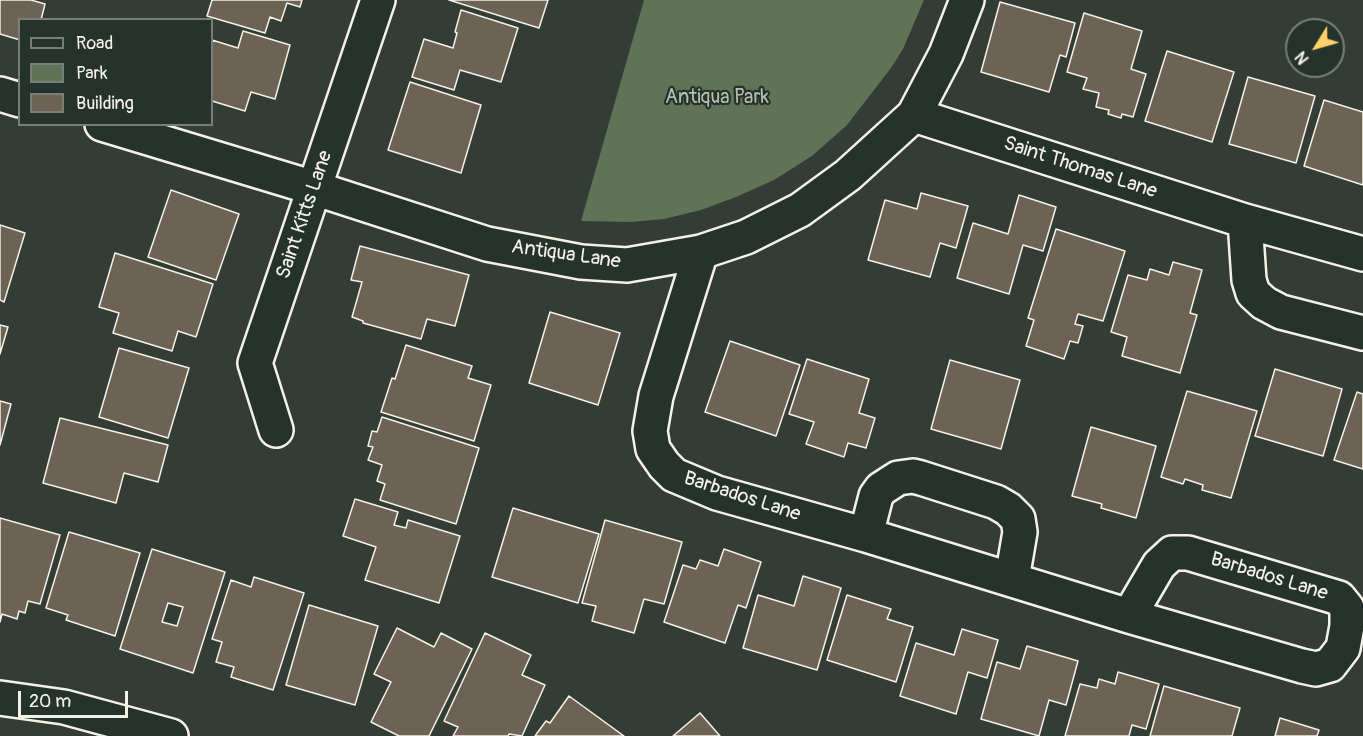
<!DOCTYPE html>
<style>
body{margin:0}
#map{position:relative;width:1363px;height:736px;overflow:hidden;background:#343d35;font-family:Pangolin,sans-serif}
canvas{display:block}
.legend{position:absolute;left:18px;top:18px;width:195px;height:108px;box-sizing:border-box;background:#26332d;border:2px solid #787f78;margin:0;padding:8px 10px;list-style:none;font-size:18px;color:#f4f1e8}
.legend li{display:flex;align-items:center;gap:12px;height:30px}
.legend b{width:30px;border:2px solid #787f78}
.north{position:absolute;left:1285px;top:18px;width:60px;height:60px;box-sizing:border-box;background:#26332d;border:2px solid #787f78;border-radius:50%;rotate:233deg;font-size:16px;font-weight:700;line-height:24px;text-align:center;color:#f4f1e8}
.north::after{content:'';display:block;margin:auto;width:21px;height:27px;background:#ffd166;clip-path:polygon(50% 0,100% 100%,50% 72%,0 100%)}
.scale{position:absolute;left:18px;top:691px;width:110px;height:27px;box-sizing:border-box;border:3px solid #f4f1e8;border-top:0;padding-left:8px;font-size:18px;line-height:21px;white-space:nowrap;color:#f4f1e8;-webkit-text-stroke:4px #26332d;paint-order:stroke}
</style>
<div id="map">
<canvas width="1363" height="736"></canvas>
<ul class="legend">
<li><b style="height:8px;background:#26332d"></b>Road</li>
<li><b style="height:16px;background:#5f7357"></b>Park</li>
<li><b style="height:16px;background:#6c6355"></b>Building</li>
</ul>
<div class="north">N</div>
<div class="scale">20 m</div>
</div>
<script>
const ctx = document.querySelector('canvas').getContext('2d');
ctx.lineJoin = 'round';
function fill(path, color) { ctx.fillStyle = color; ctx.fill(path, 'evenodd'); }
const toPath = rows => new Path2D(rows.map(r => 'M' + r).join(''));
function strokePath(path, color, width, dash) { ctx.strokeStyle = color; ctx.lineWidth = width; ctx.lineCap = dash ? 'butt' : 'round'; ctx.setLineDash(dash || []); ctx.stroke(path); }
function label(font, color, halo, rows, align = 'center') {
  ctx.font = font + ' Pangolin,sans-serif'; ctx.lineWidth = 4.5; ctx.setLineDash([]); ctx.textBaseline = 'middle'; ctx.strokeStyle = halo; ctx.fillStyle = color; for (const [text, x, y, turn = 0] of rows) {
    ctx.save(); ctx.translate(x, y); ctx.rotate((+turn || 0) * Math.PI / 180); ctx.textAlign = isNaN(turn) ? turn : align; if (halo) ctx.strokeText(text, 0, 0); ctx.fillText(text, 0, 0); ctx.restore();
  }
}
fill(toPath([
 [644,0,924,0,903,49,891,68,847,125,812,156,774,180,736,197,701,210,664,219,631,222,581,221]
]), '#5f7357');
const building = toPath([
 [0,0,31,0,45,4,41,20,20,20,20,40,0,34,0,0],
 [212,0,302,0,300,7,287,3,281,21,270,17,265,33,207,16,212,0],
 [449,0,548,0,539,28,449,0],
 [1000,2,1075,23,1066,57,1060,55,1049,92,981,72,1000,2],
 [461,10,518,28,501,82,460,70,454,90,412,77,424,39,453,48,457,33,455,32,461,10],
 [1084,13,1142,31,1131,69,1146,74,1133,117,1122,114,1121,118,1108,114,1109,110,1096,107,1099,93,1083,89,1087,78,1067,72,1084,13],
 [243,31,290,45,275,99,251,92,245,111,212,101,212,40,238,48,243,31],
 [1167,51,1234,72,1212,142,1145,121,1167,51],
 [1248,77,1315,96,1296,163,1229,144,1248,77],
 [410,82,481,105,461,173,388,150,410,82],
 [1324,100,1363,112,1363,185,1304,166,1324,100],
 [171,190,239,214,216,280,148,257,171,190],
 [921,193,968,206,956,248,940,243,930,277,868,260,885,200,917,209,921,193],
 [1019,195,1056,207,1043,251,1023,245,1009,294,957,278,973,223,1008,234,1019,195],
 [0,225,25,233,4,302,0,300,0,225],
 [1056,229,1125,251,1103,321,1078,314,1075,324,1083,326,1078,343,1070,341,1064,359,1026,346,1034,320,1028,318,1056,229],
 [360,246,469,275,455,326,427,319,421,339,363,323,363,321,352,317,362,282,351,280,360,246],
 [115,253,213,284,196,337,178,331,172,351,113,333,119,313,99,307,115,253],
 [1173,262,1202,270,1190,313,1197,315,1180,373,1122,356,1127,337,1111,332,1128,275,1147,280,1150,269,1169,275,1173,262],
 [550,312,620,333,598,405,529,383,550,312],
 [0,325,8,327,0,354,0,325],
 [730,341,800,365,776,436,705,412,730,341],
 [406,345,472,366,468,378,491,385,474,441,381,412,392,378,395,379,406,345],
 [119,348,189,368,168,438,99,417,119,348],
 [807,359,869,379,859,413,875,418,866,448,848,443,844,457,806,444,814,422,789,414,807,359],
 [950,360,1020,380,1001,449,931,429,950,360],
 [1275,369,1342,389,1323,456,1255,436,1275,369],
 [1187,391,1257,411,1231,498,1202,490,1203,485,1185,479,1183,484,1161,477,1187,391],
 [1357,392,1363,394,1363,469,1334,460,1357,392],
 [0,401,11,404,0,445,0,401],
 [382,417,479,448,456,524,380,500,385,484,377,481,382,465,368,460,373,447,368,446,372,431,377,432,382,417],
 [60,418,168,445,158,482,124,473,116,503,43,483,60,418],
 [1091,427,1156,446,1136,518,1101,508,1102,504,1072,496,1091,427],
 [355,499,398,512,394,525,406,528,408,520,460,536,439,603,365,580,376,547,343,536,355,499],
 [513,508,599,534,578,603,492,577,513,508],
 [0,518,60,535,40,604,28,601,25,613,19,611,17,619,2,614,0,622,0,518],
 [605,520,682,542,664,604,644,599,634,633,592,621,596,606,582,603,605,520],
 [69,532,140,553,115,636,66,620,68,615,46,608,69,532],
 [152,549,225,572,193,673,120,649,152,549],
 [168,603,183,607,177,626,162,622,168,603],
 [724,549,761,562,746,608,738,605,725,643,664,622,683,565,696,569,700,560,718,566,724,549],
 [803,576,841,588,817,670,743,648,758,595,794,606,803,576],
 [254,577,304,593,273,690,231,677,234,667,216,662,222,642,212,639,231,580,251,587,254,577],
 [847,595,891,609,887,619,913,627,896,682,827,660,847,595],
 [309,605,378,626,355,705,286,685,309,605],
 [397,628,434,647,441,633,472,649,429,736,399,736,371,722,391,682,374,674,397,628],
 [962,629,998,640,987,678,968,672,956,714,900,696,916,643,954,655,962,629],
 [485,633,531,655,522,675,545,685,522,736,509,734,508,736,453,736,458,727,444,721,485,633],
 [1027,646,1078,661,1066,705,1049,700,1039,736,981,719,997,662,1020,669,1027,646],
 [1118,672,1159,684,1146,729,1132,725,1129,736,1065,736,1080,684,1097,688,1099,679,1115,684,1118,672],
 [1164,686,1240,708,1232,736,1150,736,1164,686],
 [569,696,624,736,535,736,546,721,550,723,569,696],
 [700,713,720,736,673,736,700,713],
 [1280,718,1319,730,1317,736,1275,736,1280,718]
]);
fill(building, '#6c6355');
strokePath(building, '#f4f1e8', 1.5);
const street = toPath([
 [0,94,20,100],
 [914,115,1245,221,1363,254],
 [102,124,314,188,487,244,581,262,627,265,701,252,746,237,800,210,848,175,914,115,946,54,967,0],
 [1245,221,1249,280,1253,293,1264,303,1281,312,1363,333],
 [701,252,656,396,650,431,653,449,664,465,674,475,717,493,866,535,1129,616,1302,666,1316,669,1330,665,1343,648,1347,626,1347,608,1339,598,1188,553,1172,553,1159,565,1129,616],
 [276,430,255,363,378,0],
 [866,535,876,496,881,489,898,478,913,476,921,478,996,502,1008,509,1018,519,1020,532,1012,579],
 [0,698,64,707,171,736]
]);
strokePath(street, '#f4f1e8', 38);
strokePath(street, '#26332d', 33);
label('20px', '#b8bfae', '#26332d', [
 ["Antiqua Park",717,98]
]);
label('20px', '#f4f1e8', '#26332d', [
 ["Saint Thomas Lane",1080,168,18],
 ["Saint Kitts Lane",305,215,-71],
 ["Antiqua Lane",566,255,8],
 ["Barbados Lane",742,497,18],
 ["Barbados Lane",1269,577,17]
]);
</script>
